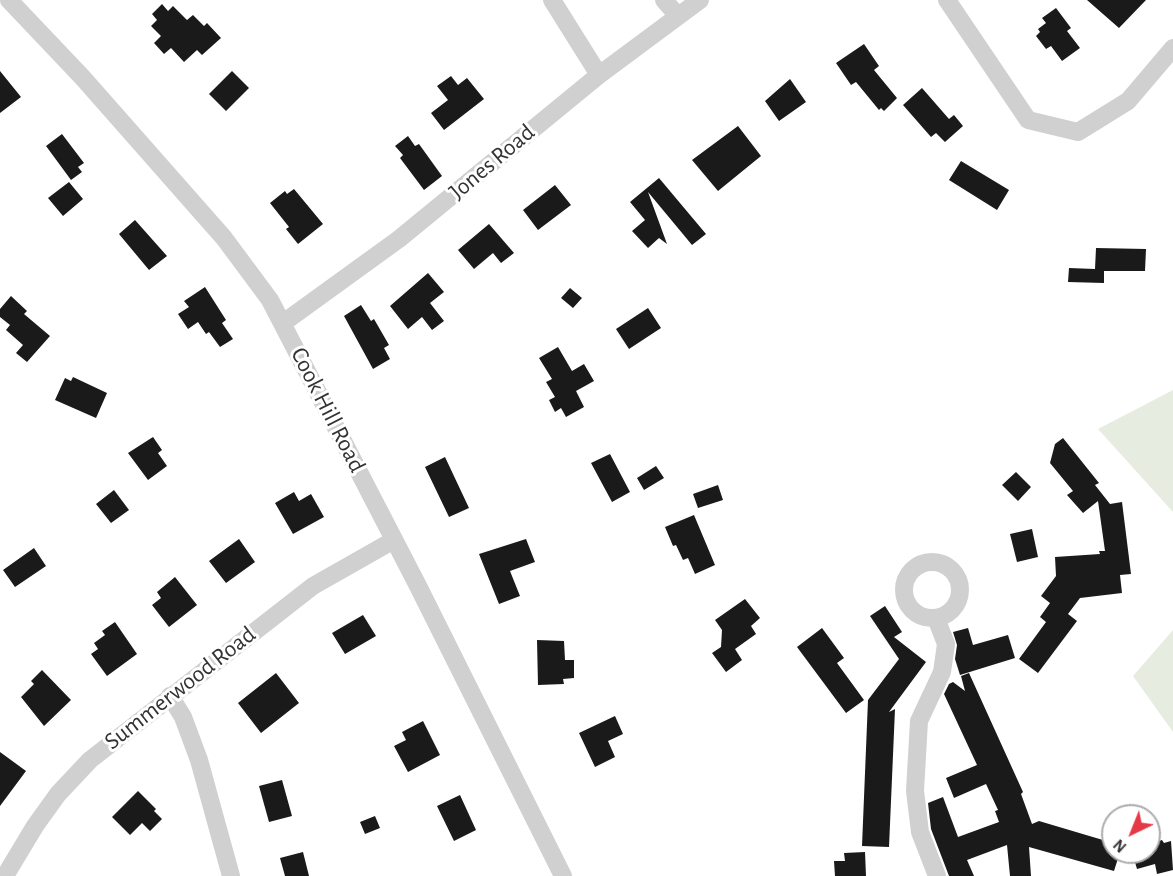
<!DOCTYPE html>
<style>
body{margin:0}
#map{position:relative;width:1173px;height:876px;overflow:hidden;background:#fff;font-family:"Alegreya Sans",sans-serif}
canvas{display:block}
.north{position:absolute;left:1101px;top:804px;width:60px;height:60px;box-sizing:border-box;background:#fff;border:2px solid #adadad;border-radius:50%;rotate:223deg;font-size:16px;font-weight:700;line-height:24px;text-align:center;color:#333}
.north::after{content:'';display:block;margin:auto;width:21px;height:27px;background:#e63946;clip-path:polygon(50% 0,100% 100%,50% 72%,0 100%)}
</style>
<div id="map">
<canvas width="1173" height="876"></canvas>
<div class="north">N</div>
</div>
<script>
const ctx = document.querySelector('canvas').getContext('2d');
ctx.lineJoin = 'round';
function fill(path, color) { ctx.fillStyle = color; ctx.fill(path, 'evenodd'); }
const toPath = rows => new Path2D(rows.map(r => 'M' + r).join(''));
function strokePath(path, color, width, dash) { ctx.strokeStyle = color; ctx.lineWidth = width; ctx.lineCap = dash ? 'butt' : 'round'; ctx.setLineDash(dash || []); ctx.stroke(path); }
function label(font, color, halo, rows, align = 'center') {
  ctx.font = font + ' "Alegreya Sans",sans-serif'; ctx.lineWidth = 6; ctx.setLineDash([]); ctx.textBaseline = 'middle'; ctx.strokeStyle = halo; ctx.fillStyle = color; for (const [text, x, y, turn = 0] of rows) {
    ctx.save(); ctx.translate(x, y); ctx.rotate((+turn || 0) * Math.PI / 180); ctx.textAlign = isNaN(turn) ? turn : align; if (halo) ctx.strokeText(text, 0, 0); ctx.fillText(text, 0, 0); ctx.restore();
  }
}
fill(toPath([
 [1173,390,1173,512,1098,429],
 [1173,630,1173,732,1133,676]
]), '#e6ecdf');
fill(toPath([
 [1087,0,1146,0,1119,28],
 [162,4,168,11,173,6,187,20,193,15,204,26,207,23,221,38,202,55,197,50,184,62,171,48,164,54,154,43,161,36,151,26,157,20,152,14],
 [1056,8,1071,28,1067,31,1080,48,1062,61,1051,46,1046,49,1036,36,1040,32,1038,29,1046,23,1042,18],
 [864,44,879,66,874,70,897,98,884,111,881,108,879,110,856,82,851,85,836,63],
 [0,71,21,97,0,113],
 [232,71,249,88,226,111,209,94],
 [451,76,458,85,467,78,484,99,444,130,431,113,448,100,437,86],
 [790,79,806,102,779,121,765,101],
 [922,88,949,119,954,115,963,126,945,142,936,133,931,137,903,105],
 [738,126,761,156,718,191,692,160],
 [62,134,84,163,78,167,82,172,71,180,46,146],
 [408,136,415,146,419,144,442,176,424,190,400,158,403,155,395,146],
 [961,161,1009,190,997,210,949,180],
 [659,178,706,234,692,245,648,192,667,244,659,238,648,248,632,231,645,220,630,202],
 [69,182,83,199,63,216,48,198],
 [555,185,571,205,538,230,523,210],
 [294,189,323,224,298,244,286,229,289,227,270,203,285,191,287,194],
 [135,220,167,256,149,270,119,234],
 [489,224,514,253,501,263,493,253,474,269,458,250],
 [1096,248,1146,249,1145,271,1104,271,1104,283,1068,282,1069,268,1095,269],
 [428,273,444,292,430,303,444,321,432,330,422,317,408,329,390,306],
 [205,287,226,320,222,323,233,339,220,347,209,332,206,334,198,322,188,329,178,314,189,307,184,301],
 [570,288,582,298,573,308,561,298],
 [11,296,27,311,24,314,50,336,27,362,16,353,23,345,6,330,10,325,0,317,0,309],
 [361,305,371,321,374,319,389,345,384,348,390,359,373,369,344,316],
 [648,308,661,328,629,349,616,329],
 [558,347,572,371,584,364,594,381,576,391,584,407,566,417,561,408,555,412,549,400,555,397,546,382,552,379,539,358],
 [73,377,107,393,96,418,55,400,65,378,71,381],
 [153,437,162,450,158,453,167,466,148,480,128,453],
 [1063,438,1099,483,1095,485,1110,504,1122,502,1131,574,1120,575,1122,593,1080,598,1068,614,1077,621,1038,673,1019,659,1046,622,1040,617,1050,603,1041,596,1056,576,1055,557,1100,554,1099,551,1105,551,1098,501,1083,513,1067,495,1073,491,1050,463,1055,444],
 [610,454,630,492,612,502,591,463],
 [445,457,469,508,449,517,425,467],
 [656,466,664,478,644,490,637,478],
 [1016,472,1031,487,1018,501,1002,485],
 [718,485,723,500,698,508,693,494],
 [114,490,129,510,111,523,96,504],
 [294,492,299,501,311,494,324,517,293,534,275,503],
 [694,515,715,565,695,574,688,558,683,560,676,545,673,546,665,527],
 [1032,529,1038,557,1017,562,1010,534],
 [239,539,255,562,226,583,209,561],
 [526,539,535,562,510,571,520,596,499,604,479,554],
 [34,548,46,566,15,587,3,570],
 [175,577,197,605,169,627,152,605,161,598,157,592],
 [745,599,760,618,751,626,756,634,735,649,742,660,726,672,712,653,721,647,722,630,715,620],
 [885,606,902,632,894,637,926,662,889,712,895,709,889,847,862,846,868,700,899,659,870,616],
 [363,615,376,636,345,654,332,633],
 [115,622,137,654,107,676,91,654,98,649,94,643,105,635,102,631],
 [822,628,844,658,837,663,864,700,846,713,797,647],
 [968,628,973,645,1008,635,1015,658,960,675,955,659,957,645,953,632],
 [537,640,564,641,565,660,574,660,574,678,563,679,564,684,538,685],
 [42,670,71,700,44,726,21,697,34,684,31,681],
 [276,673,299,703,261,733,238,703],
 [969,673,1023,792,1021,794,1032,824,1039,821,1113,843,1113,852,1120,852,1114,871,1029,847,1031,876,1010,876,1007,845,967,860,974,876,949,876,931,829,928,803,943,797,958,837,999,822,995,811,998,810,986,784,954,798,946,778,977,765,944,694,949,684,953,682,965,691,961,676],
 [615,716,623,734,608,741,615,757,595,767,579,733],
 [423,721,440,755,408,772,394,746,406,740,402,732],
 [0,752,26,771,0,806],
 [282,780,292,816,269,822,259,786],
 [138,791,156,809,154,811,162,819,150,831,142,823,130,835,112,817],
 [460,795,476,830,454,841,437,806],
 [375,816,380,828,365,834,360,822],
 [1162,840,1164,843,1171,841,1173,870,1157,874,1155,864,1137,869,1132,852,1149,852,1149,844],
 [303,852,309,876,285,876,280,858],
 [865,852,866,876,835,876,834,861,845,861,844,853]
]), '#1a1a1a');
strokePath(toPath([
 [9,0,83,78,224,238,270,300,417,584,563,876],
 [552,0,599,75],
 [664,0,678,16],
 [947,0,1028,120,1078,132,1128,101,1173,48],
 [283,323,399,239,599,75,700,0],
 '904 590a28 28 0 1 1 56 0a28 28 0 1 1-56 0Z',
 [936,618,946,644,942,672,919,721,915,791,920,832,937,876],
 [170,696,183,717,199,760,231,876],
 [5,876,35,826,58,794,90,760,313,586,394,540]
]), '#d0d0d0', 18);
label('24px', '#333', '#fff', [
 ["Jones Road",492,162,-40],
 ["Cook Hill Road",328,410,63],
 ["Summerwood Road",180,688,-38]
]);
</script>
